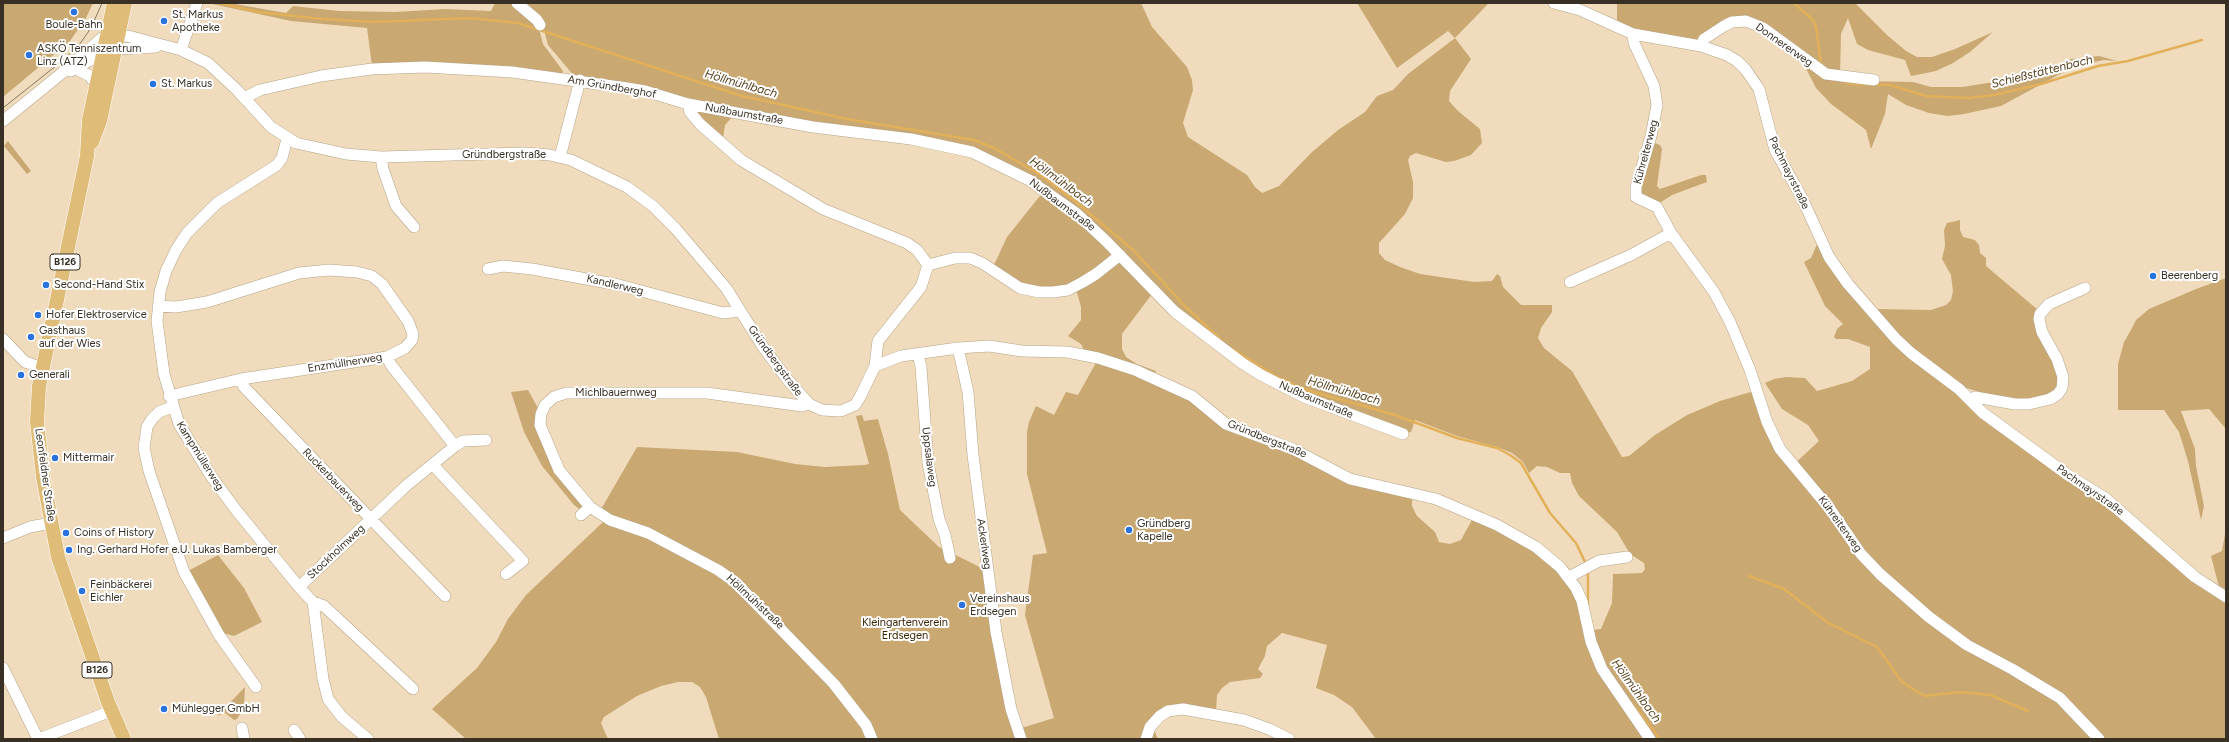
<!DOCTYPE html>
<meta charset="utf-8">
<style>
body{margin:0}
#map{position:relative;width:2229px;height:742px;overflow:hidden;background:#f0dcbd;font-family:Figtree,sans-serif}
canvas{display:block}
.frame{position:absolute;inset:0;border:4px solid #383024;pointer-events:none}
</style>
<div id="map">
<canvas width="2229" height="742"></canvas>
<div class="frame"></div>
</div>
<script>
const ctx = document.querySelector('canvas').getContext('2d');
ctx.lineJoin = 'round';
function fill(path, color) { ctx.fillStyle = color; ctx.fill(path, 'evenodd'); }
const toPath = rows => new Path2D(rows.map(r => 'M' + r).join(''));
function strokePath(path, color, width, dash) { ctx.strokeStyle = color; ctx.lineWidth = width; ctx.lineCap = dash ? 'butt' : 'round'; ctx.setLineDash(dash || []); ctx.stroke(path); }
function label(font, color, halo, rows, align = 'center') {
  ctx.font = font + ' Figtree,sans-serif'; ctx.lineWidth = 4; ctx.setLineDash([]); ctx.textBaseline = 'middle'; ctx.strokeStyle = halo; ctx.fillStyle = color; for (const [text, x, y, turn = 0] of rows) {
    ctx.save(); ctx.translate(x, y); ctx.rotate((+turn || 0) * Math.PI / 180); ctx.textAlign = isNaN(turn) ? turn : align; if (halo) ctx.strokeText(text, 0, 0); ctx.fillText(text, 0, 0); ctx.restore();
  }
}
fill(toPath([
 [5,3,93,3,86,18,70,41,3,97,3,5],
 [208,3,229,3,286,13,293,6,339,11,395,12,445,9,491,11,495,3,513,3,538,25,543,44,563,71,563,75,372,66,367,28,291,21],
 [522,3,1141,3,1152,27,1187,67,1192,80,1193,90,1183,123,1188,137,1247,175,1255,187,1262,193,1279,186,1311,153,1338,130,1365,112,1377,96,1393,90,1408,74,1455,38,1448,31,1397,68,1357,3,1489,3,1455,38,1471,59,1450,91,1449,101,1458,111,1480,129,1482,143,1471,155,1454,161,1446,162,1416,153,1410,156,1408,160,1413,182,1413,198,1405,214,1379,243,1379,253,1385,260,1400,267,1420,274,1474,282,1492,281,1497,274,1500,276,1503,287,1521,305,1552,305,1552,312,1541,328,1538,338,1544,348,1572,371,1622,457,1629,456,1655,435,1687,415,1720,401,1754,391,1791,467,1819,441,1808,425,1782,409,1765,383,1774,379,1786,377,1805,378,1817,391,1852,381,1870,369,1870,347,1848,339,1836,339,1834,337,1837,329,1843,324,1825,306,1804,262,1811,258,1818,242,1887,335,2085,489,2220,591,2211,556,2222,551,2226,528,2226,739,1376,739,1352,707,1334,695,1316,688,1327,645,1282,633,1267,646,1265,656,1258,669,1263,674,1260,678,1230,682,1222,688,1217,695,1216,712,1190,707,1151,723,1158,739,874,739,871,731,736,581,600,511,637,447,737,452,795,464,825,467,864,465,869,464,856,416,862,415,864,421,878,419,888,454,900,510,939,547,982,568,1015,730,1054,718,1025,615,1033,555,1047,553,1027,474,1027,432,1029,422,1036,406,1054,415,1066,392,1078,395,1097,361,1123,368,1301,455,1412,496,1412,506,1417,516,1435,532,1439,542,1450,544,1461,540,1473,518,1539,553,1574,588,1586,631,1601,629,1612,603,1613,574,1642,573,1645,569,1644,563,1630,554,1617,532,1579,496,1572,483,1570,473,1560,473,1547,467,1537,466,1529,473,1523,462,1512,453,1497,447,1457,436,1415,420,1411,432,1406,433,1321,401,1270,377,1190,322,1125,256,994,157,575,77,548,45,543,26],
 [1617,3,1855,3,1887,35,1906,51,1917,57,1932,57,1955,49,1993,32,1970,52,1953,63,1936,71,1911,76,1905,60,1868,50,1857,44,1848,18,1841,34,1840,75,1828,72,1749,20,1698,41,1642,33,1617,23],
 [2099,56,2117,61,2104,60,2075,66,2001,106,1964,114,1948,116,1929,113,1906,105,1888,94,1885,114,1871,149,1866,130,1831,104,1816,88,1802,61,1863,81,1913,82,1931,87,1962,87,1994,82,2033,74,2071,59],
 [697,111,734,115,725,125,723,138,696,113],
 [8,141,31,171,27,174,4,146],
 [1655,143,1660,145,1662,149,1657,186,1660,189,1701,175,1706,175,1707,182,1672,195,1658,204,1638,192,1651,145],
 [1043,192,1111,250,1110,259,1066,288,1032,289,993,267,1007,237],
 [1960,220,1960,230,1963,237,1975,240,1979,245,1980,253,1986,258,1986,266,2038,310,2059,370,2057,390,2042,399,2007,400,1963,387,1916,353,1875,309,1931,310,1946,305,1951,300,1953,291,1951,275,1942,259,1945,246,1944,230,1947,223],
 [1120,262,1152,294,1122,334,1122,349,1126,357,1137,364,1156,371,1154,375,1085,352,1081,344,1068,336,1081,320,1081,307,1076,289],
 [2226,278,2226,429,2209,409,2181,411,2195,449,2196,466,2204,506,2201,520,2188,461,2179,432,2164,410,2118,410,2118,364,2124,342,2131,330,2136,320,2149,309,2196,289],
 [528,390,538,408,537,429,550,461,584,506,581,510,574,505,542,466,524,432,511,392],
 [603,522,627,529,719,572,833,686,870,739,719,739,706,697,700,687,692,682,678,682,661,686,637,696,604,717,601,723,608,739,466,739,432,709,477,668,496,642,508,619,526,595],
 [218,555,244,588,262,622,234,636,223,633,188,571],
 [245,687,244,708,237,719,234,720,225,713,217,716]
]), '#c9a872');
strokePath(toPath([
 [219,3,258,12,322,19,375,22,469,18,518,23,742,96,847,119,974,140,994,148,1039,174,1076,202,1133,250,1185,306,1222,341],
 [1794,3,1813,20,1816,27,1821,65],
 [1840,80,1851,84,1890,85,1926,96,1969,98,1994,95,2041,84,2098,66,2128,61,2202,40],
 [1233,349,1277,377,1303,389,1395,415,1457,438,1497,448,1510,455,1521,463,1550,513,1576,543,1586,564],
 [1588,570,1588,605],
 [1749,576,1784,589,1827,622,1877,647,1902,682,1924,696,1960,692,1990,695,2028,711],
 [1632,703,1660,739]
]), '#e2b059', 2.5);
const minor = toPath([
 [517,3,537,20,540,25],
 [1554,3,1580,10,1633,34,1701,46,1727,55,1737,61,1746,70,1759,89,1775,150,1801,196,1829,257,1848,284,1896,339,1911,353,1959,389,1983,413,2068,475,2105,498,2195,577,2226,597],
 [1633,34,1634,43,1654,86,1657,105,1651,136,1636,187,1636,197,1657,207,1671,233,1714,292,1730,322,1750,370,1767,422,1780,449,1830,509,1861,554,1880,574,1929,617,1967,645,2012,669,2060,698,2099,739],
 [1701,46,1704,39,1724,26,1732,22,1746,21,1763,28,1826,74,1874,80],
 [181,50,197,3],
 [76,69,90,76,96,85],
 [71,71,103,53,115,49,156,47],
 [244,98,260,90,321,76,372,69,425,67,512,72,627,88,645,91,688,104,813,127,911,139,972,152,1029,180,1076,213,1106,241,1175,312,1242,363,1261,375,1304,397,1403,434],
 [688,104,690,112,700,124,741,160,823,209,907,243,917,250,928,265],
 [3,121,62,73,102,38,107,35,118,35,132,37,181,50,208,63,236,89,271,127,296,143,346,154,381,157,524,153,550,155,571,160,627,187,653,206,676,229,726,288,763,347,787,379,809,404,822,410,841,411,855,405,860,397,875,366,901,356,958,348,989,346,1022,351,1067,352,1098,358,1135,370,1192,396,1226,424,1293,449,1350,479,1436,499,1497,525,1536,547,1560,567,1576,588,1582,601,1591,642,1602,669,1650,739],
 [287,139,282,158,277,165,217,203,187,233,176,250,166,271,160,292,157,321,164,374,179,424,211,476,236,510,299,587],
 [381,157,383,169,396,206,414,227],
 [560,157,580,80],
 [488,269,503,266,532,269,619,285,723,313,740,311],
 [1570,282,1631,255,1671,233],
 [158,306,176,307,207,302,299,273,329,270,357,272,372,276,382,284,408,321,413,334,412,340,405,348,387,357,241,379,169,396],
 [3,339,25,362,43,368],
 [958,348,968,392,973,455,996,632,1011,709,1021,739],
 [918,354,921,367,928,463,939,519,945,535,950,558],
 [875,366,878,341,921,287,928,265,955,258,970,258,982,263,1020,288,1039,292,1053,292,1068,290,1083,282,1096,274,1120,255],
 [241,379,244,387,445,596],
 [1970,400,1975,397,2015,404,2029,404,2050,399,2058,394,2062,388,2063,377,2057,359,2042,332,2039,319,2040,314,2049,304,2085,288],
 [809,404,802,406,707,393,566,393,554,397,545,405,541,414,540,425,559,470,590,507,610,520,648,533,718,570,735,582,834,684,866,725,872,739],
 [172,407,159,412,152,419,147,427,144,448,149,471,184,572,219,635,256,687],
 [455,446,463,441,486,440],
 [433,465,523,561,506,574],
 [581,515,590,507],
 [3,538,30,527,51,523],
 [1569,577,1599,561,1627,557],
 [313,602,324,606,413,689],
 [3,668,38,739],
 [242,728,244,739],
 [294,730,300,739],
 [39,739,111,711],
 [368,739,342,717,328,699,323,679,313,602,299,587,407,485,455,446,391,365,387,357],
 [1146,739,1150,727,1160,716,1168,711,1183,709,1244,720,1269,729,1289,739]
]);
const major = toPath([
 [114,3,89,120,87,156,39,386,37,422,43,477,58,557,108,702,124,739],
 [92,142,100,121,125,3]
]);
strokePath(minor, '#b6a385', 12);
strokePath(major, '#fff', 15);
strokePath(minor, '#fff', 11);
strokePath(major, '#dfbd79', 14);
strokePath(toPath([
 [3,108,62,61,79,45,91,28,102,3]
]), '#877a66', 1);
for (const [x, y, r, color] of [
 [74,12,4,"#2a72de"],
 [164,21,4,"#2a72de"],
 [29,55,4,"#2a72de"],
 [153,84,4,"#2a72de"],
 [2153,276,4,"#2a72de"],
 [46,285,4,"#2a72de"],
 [38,315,4,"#2a72de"],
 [31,337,4,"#2a72de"],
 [21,375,4,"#2a72de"],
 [55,458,4,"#2a72de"],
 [1129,530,4,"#2a72de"],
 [66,533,4,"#2a72de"],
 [69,550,4,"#2a72de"],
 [82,591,4,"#2a72de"],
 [962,605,4,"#2a72de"],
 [164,709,4,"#2a72de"]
]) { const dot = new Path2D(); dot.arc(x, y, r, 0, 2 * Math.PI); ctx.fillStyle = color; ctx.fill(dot); strokePath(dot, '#fff', 1.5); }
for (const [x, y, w] of [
 [65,262,30],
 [97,670,30]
]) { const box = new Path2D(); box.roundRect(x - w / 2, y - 8, w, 16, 3); ctx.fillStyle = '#fff'; ctx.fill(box); strokePath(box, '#383024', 1); }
label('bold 10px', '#383024', null, [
 ["B126",65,262],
 ["B126",97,670]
]);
label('11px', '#383024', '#fff', [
 ["St. Markus",172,15],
 ["Apotheke",172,28],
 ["Boule-Bahn",74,25,"center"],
 ["ASKÖ Tenniszentrum",37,49],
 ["Linz (ATZ)",37,62],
 ["St. Markus",161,84],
 ["Beerenberg",2161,276],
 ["Second-Hand Stix",54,285],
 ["Hofer Elektroservice",46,315],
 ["Gasthaus",39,331],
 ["auf der Wies",39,344],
 ["Generali",29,375],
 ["Mittermair",63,458],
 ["Gründberg",1137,524],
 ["Kapelle",1137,537],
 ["Coins of History",74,533],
 ["Ing. Gerhard Hofer e.U. Lukas Bamberger",77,550],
 ["Feinbäckerei",90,585],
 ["Eichler",90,598],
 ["Vereinshaus",970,599],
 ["Erdsegen",970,612],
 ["Mühlegger GmbH",172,709]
], 'left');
label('11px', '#383024', '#fff', [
 ["Donnererweg",1784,45,35],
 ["Am Gründberghof",612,87,10],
 ["Nußbaumstraße",744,114,10],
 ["Kühreiterweg",1646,152,-75],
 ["Gründbergstraße",504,155],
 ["Pachmayrstraße",1789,173,64],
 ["Nußbaumstraße",1062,205,37],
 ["Kandlerweg",615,285,13],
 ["Gründbergstraße",775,361,54],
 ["Enzmüllnerweg",345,363,-9],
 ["Michlbauernweg",616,393],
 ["Nußbaumstraße",1316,400,23],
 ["Gründbergstraße",1267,439,22],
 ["Kampmüllerweg",200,456,58],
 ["Uppsalaweg",929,457,83],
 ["Leonfeldner Straße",45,475,82],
 ["Ruckerbauerweg",333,480,46],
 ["Pachmayrstraße",2090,490,35],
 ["Kühreiterweg",1840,524,54],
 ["Ackerlweg",984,544,82],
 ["Stockholmweg",336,552,-43],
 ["Höllmühlstraße",755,602,43]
]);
label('11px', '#392500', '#fff', [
 ["Kleingartenverein",905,623],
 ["Erdsegen",905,636]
]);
label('italic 12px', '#57421e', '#fff', [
 ["Schießstättenbach",2042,72,-14],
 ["Höllmühlbach",741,84,16],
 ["Höllmühlbach",1061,182,36],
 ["Höllmühlbach",1344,391,16],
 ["Höllmühlbach",1636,691,54]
]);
</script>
